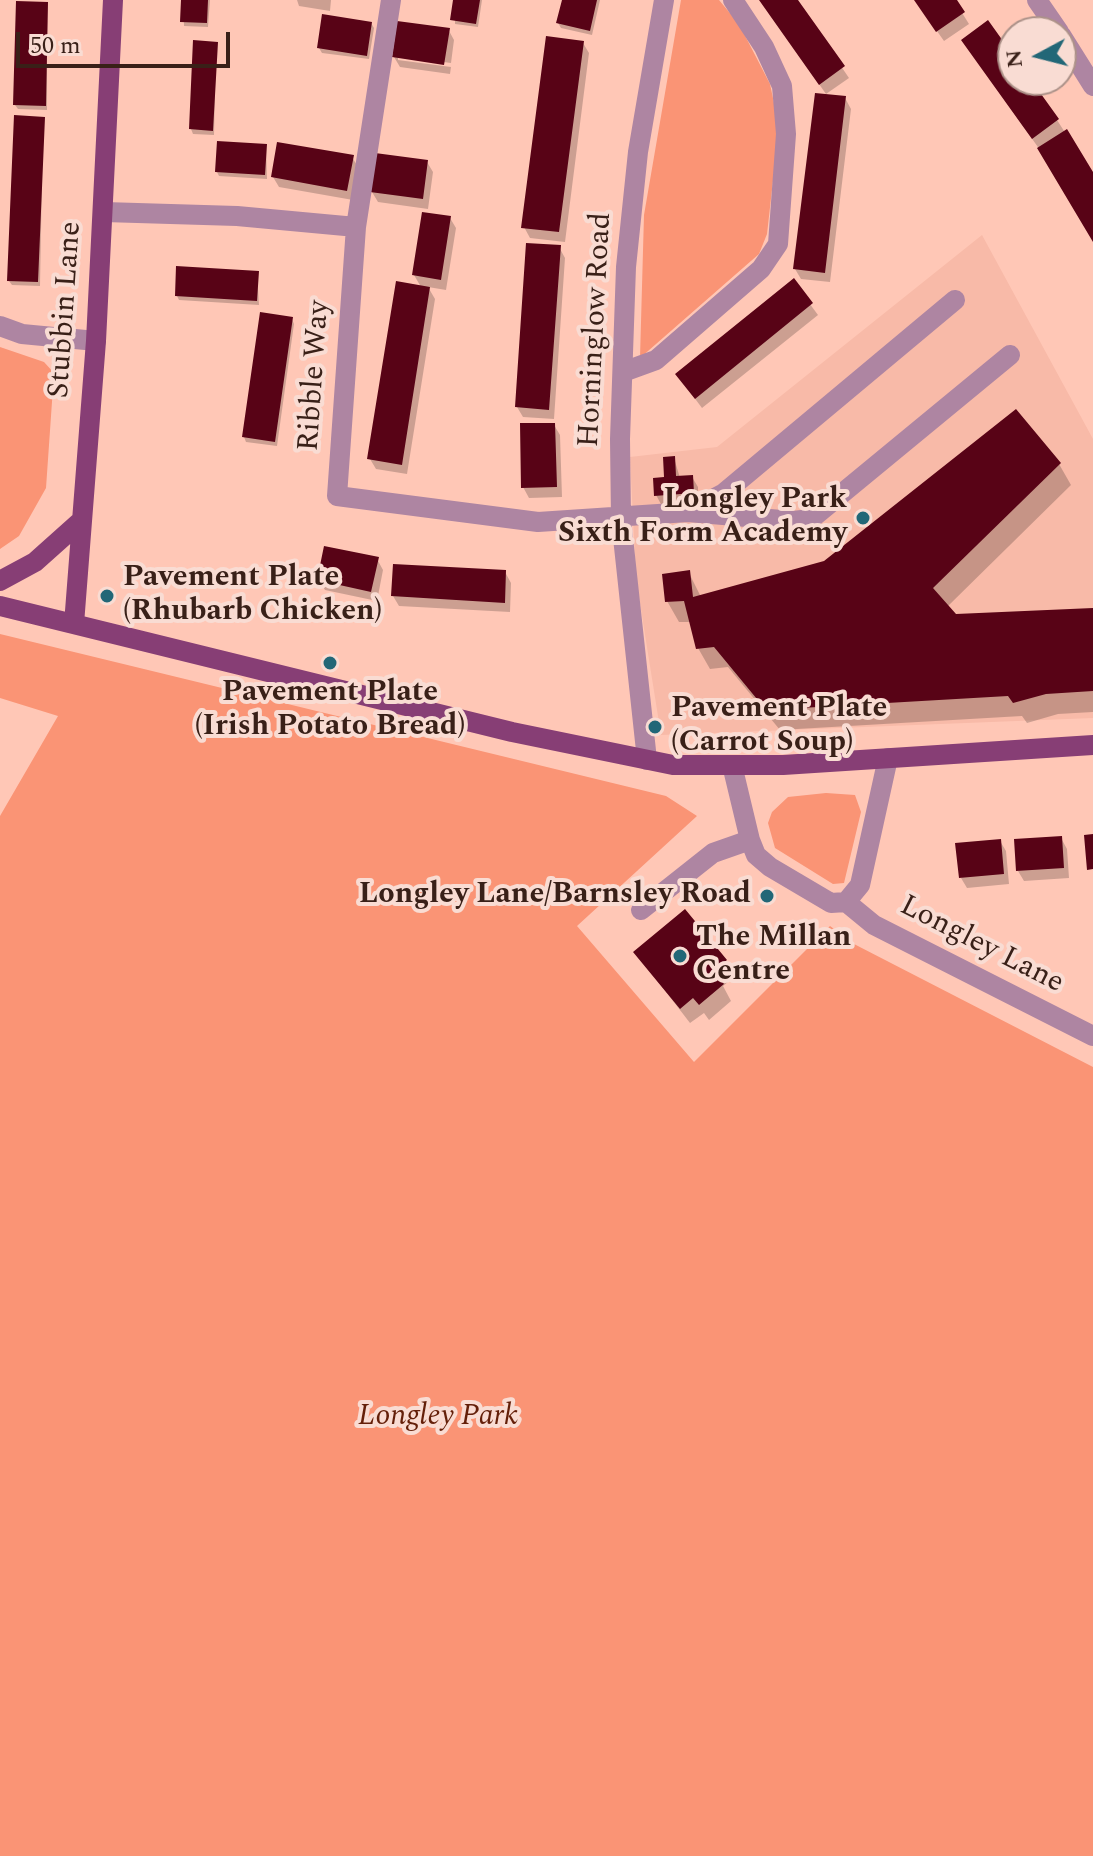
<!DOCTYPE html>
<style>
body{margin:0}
#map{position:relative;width:1093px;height:1856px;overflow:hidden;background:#ffc7b6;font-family:Spectral,serif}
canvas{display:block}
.north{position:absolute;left:997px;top:16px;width:80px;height:80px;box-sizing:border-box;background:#f9dcd3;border:2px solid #ac9188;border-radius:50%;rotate:263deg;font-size:22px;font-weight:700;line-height:32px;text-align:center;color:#392018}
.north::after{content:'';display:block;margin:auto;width:28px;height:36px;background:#226777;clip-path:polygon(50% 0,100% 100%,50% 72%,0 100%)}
.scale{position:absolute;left:16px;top:32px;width:214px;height:36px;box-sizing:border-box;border:4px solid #392018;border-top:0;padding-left:10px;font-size:24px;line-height:28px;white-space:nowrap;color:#392018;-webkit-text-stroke:6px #f9dcd3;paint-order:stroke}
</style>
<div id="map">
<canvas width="1093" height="1856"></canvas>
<div class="north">N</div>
<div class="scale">50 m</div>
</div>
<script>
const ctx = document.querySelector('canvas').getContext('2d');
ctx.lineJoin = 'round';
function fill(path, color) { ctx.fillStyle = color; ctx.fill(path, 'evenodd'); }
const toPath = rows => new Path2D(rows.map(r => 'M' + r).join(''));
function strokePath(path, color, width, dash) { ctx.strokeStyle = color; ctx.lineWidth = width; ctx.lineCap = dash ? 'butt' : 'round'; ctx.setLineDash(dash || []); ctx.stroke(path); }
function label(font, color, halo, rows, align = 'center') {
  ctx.font = font + ' Spectral,serif'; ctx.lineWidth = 8; ctx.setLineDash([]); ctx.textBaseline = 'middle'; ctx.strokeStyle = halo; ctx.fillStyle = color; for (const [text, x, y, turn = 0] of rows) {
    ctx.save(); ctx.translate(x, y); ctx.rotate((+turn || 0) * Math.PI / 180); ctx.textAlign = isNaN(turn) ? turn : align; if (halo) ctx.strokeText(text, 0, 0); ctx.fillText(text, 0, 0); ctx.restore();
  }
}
fill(toPath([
 [982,235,1093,439,1093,718,661,735,636,578,630,457,717,447]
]), '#f8baa8');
fill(toPath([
 [681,0,719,0,739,24,770,84,779,127,767,234,759,254,640,358,644,215],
 [0,347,44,362,54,373,46,488,19,536,0,549],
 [0,634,666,796,697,816,577,926,694,1062,830,926,854,944,1093,1067,1093,1856,0,1856,0,816,58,716,0,698],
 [826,793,855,795,861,812,844,883,833,884,775,848,768,823,772,812,788,797]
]), '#fa9475');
fill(toPath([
 [183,0,210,0,208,27,184,26],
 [297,0,331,0,330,11,299,6],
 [455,0,482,0,478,27,455,24],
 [564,0,600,0,592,35,561,28,558,23],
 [760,0,796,0,849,78,826,94],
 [915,0,954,0,969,24,944,41],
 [47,4,47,110,18,109,15,105],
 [371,23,374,28,369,59,322,53,319,48],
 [448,29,454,40,451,63,398,56,398,60,451,67,450,74,400,67,394,57],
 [583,43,589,53,565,242,530,238,524,227],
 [216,44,214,135,193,134,191,129],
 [970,51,1013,58,1013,80,1029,80,1057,120,1093,176,1093,238,1040,150],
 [845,98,851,109,830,282,801,279,795,269],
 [43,118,40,286,12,285,9,281],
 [266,145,267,179,219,176,217,172],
 [352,157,358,167,353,200,279,187,273,177],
 [427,162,433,172,428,209,378,202,372,192],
 [450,218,456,228,446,290,428,287,435,299,407,474,376,469,370,459,421,287,414,275],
 [559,247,565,258,554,419,523,417,517,407],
 [257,273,259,305,179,300,177,296],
 [793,281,818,315,702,408,684,384],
 [292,319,294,324,277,446,246,442,244,437],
 [554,425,560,435,562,497,529,498,523,487],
 [674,458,680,478,692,477,698,487,698,503,662,506,656,495],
 [1059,464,1071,485,947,607,955,616,1093,610,1093,712,1058,714,1027,723,1022,716,780,730,728,667,710,669,698,648,691,622,679,622,667,601,689,573,701,597,824,563],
 [377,559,383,570,377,601,325,590,319,580],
 [505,572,511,583,510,612,399,606,393,596],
 [1061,838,1067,849,1069,878,1024,881,1018,871],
 [1000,841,1006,851,1009,884,967,888,961,878],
 [636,953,725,961,734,977,723,986,731,1001,709,1020,704,1013,690,1023]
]), '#0003');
fill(toPath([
 [181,0,208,0,207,23,180,22],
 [453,0,480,0,476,24,450,20],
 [562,0,597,0,590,31,556,23],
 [759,0,798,0,845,66,819,85],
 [914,0,957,0,965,12,936,32],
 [16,1,48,2,46,106,13,105],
 [322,14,372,22,367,56,317,48],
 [988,20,1013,55,1013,80,1031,80,1059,119,1032,139,961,40],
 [397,21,450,28,444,65,392,57],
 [546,36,584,41,559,232,521,228],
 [193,40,218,42,213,131,189,129],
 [815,93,846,96,825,273,793,269],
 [14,115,45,117,38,282,7,281],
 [1067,129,1093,172,1093,242,1037,148],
 [217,141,267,144,265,175,215,172],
 [277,142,354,155,347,191,271,177],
 [375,153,428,160,423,199,370,192],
 [422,212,451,216,441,280,412,275],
 [526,243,561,245,549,410,515,407],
 [176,266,259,271,257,301,175,296],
 [794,278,813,303,695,399,675,374],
 [396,281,430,287,402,465,367,459],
 [260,312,293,317,275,442,242,437],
 [1016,409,1061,463,933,588,956,614,1093,608,1093,691,1046,694,1013,703,1008,696,766,710,714,647,696,649,684,601,665,602,662,574,690,570,693,597,824,561],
 [520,423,555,423,557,487,521,488],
 [675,456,676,476,693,475,694,493,654,496,653,478,664,477,663,457],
 [324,546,379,557,371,592,317,580],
 [393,564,506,570,505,603,391,596],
 [1093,834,1093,869,1087,870,1084,835],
 [1062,836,1064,868,1016,871,1014,839],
 [1001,839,1004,874,959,878,955,843],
 [685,909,727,960,713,971,724,984,699,1005,693,998,680,1009,633,952]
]), '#580316');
strokePath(toPath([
 [1037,0,1059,32],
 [1061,35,1093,86],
 [104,212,237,216,356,227,337,496,538,522,688,512,793,521,811,519,1010,355],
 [356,227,391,0],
 [0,326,22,334,96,341],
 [623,372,656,360,761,269,778,244,786,134,782,86,764,47,733,0],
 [688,512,724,493,955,300],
 [647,760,621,519,620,439,626,267,638,152,664,0],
 [732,765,750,840,756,855,770,867,831,903,846,902,874,925,1093,1036],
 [846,902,860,885,888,758],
 [641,910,713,853,750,840]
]), '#ae85a2', 20);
strokePath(toPath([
 [0,581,35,562,82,520],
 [0,606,512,732,673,765,783,765,1093,745],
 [74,624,96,341,113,0]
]), '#873e75', 20);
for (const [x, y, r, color] of [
 [863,518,8,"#226777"],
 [107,596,8,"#226777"],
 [330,663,8,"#226777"],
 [655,727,8,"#226777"],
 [767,896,8,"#226777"],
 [680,956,8,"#226777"]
]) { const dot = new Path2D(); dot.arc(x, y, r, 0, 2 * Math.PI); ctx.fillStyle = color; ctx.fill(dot); strokePath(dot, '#f9dcd3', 3); }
label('30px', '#392018', '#f9dcd3', [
 ["Stubbin Lane",67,310,-86],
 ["Horninglow Road",597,330,-87],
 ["Ribble Way",316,376,-86],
 ["Longley Lane",981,946,27]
]);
label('bold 30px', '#392018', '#f9dcd3', [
 ["Longley Park",847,501,"right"],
 ["Sixth Form Academy",847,535,"right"],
 ["Pavement Plate",123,579],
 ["(Rhubarb Chicken)",123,613],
 ["Pavement Plate",330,694,"center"],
 ["(Irish Potato Bread)",330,728,"center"],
 ["Pavement Plate",671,710],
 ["(Carrot Soup)",671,744],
 ["Longley Lane/Barnsley Road",751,896,"right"],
 ["The Millan",696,939],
 ["Centre",696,973]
], 'left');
label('italic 30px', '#641f09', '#f9dcd3', [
 ["Longley Park",438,1418]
]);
</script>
